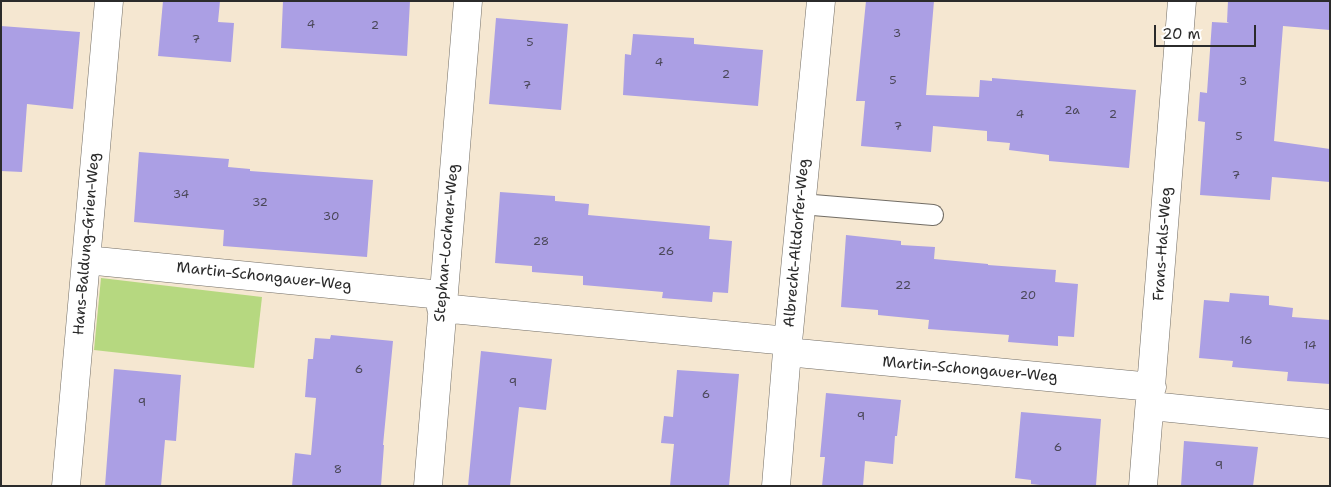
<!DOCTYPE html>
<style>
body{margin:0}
#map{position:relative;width:1331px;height:487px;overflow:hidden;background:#f5e7d1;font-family:"Shantell Sans",sans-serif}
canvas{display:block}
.frame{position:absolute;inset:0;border:2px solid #2b2b2b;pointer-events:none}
.scale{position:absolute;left:1154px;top:25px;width:102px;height:22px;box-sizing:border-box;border:2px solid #2b2b2b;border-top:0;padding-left:6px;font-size:15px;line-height:18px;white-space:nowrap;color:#2b2b2b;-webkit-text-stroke:4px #fff;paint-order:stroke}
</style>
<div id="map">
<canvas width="1331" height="487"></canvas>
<div class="frame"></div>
<div class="scale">20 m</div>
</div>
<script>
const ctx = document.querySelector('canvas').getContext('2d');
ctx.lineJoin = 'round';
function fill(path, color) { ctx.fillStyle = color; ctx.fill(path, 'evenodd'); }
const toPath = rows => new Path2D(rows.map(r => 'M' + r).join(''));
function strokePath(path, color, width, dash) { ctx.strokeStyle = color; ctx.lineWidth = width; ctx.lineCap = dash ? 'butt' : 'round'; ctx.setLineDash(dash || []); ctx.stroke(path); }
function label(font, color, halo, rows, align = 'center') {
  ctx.font = font + ' "Shantell Sans",sans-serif'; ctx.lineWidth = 4.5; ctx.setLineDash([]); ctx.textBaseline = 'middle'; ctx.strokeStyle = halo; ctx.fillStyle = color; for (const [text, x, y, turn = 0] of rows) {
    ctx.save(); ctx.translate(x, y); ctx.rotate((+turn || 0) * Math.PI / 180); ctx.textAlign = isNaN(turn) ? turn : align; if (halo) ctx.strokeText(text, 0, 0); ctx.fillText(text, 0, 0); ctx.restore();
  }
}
fill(toPath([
 [101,278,262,297,254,368,94,350]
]), '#b6d880');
fill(toPath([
 [163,1,220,1,218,22,234,23,231,62,158,56],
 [283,1,410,1,407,56,281,48],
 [866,1,934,1,926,95,979,97,980,80,992,81,992,78,1136,90,1129,168,1049,161,1049,155,1009,150,1010,143,987,141,987,131,933,126,931,152,861,146,865,101,856,101],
 [1228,1,1330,1,1330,30,1283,26,1274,141,1330,149,1330,182,1272,177,1270,200,1200,195,1205,122,1198,121,1200,92,1207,93,1212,22,1229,23,1227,22],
 [496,18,568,24,561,110,489,104],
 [1,26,80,32,73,109,27,104,22,172,1,171],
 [633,34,694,38,694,44,763,50,758,106,623,95,625,54,631,55],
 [139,152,229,159,228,167,250,169,250,171,373,180,367,257,223,246,224,230,134,222],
 [500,192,555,196,555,201,589,204,588,215,710,226,709,239,732,241,728,293,713,292,712,302,662,298,663,292,583,285,583,276,532,272,532,266,495,263],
 [846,235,901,241,901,245,935,247,934,259,988,264,988,265,1056,270,1055,282,1078,284,1074,337,1058,336,1058,346,1008,342,1009,335,928,329,929,320,878,315,878,310,841,307],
 [1230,293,1269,296,1269,305,1293,308,1292,317,1330,320,1330,384,1287,381,1288,372,1232,367,1233,361,1199,358,1204,300,1229,302],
 [331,335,393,341,383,445,384,445,381,486,292,486,295,453,311,455,316,398,305,397,308,359,313,359,315,338,330,339],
 [481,351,552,359,546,410,519,407,510,486,468,486],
 [114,369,181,375,176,441,165,440,161,486,105,486],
 [677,370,739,374,729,486,670,486,674,444,661,443,664,416,673,417],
 [826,393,901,400,897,436,895,436,893,464,865,461,863,486,822,486,825,457,820,457],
 [1021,412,1101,419,1096,485,1049,486,1031,484,1031,480,1015,478],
 [1184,441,1258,447,1253,486,1181,486]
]), '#ab9fe4');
const lane = toPath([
 [801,204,933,215]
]);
const street = toPath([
 [86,260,442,295],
 [441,308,788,341],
 [787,352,1152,387],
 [1151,406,1330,424],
 [66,486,109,1],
 [428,486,468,1],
 [776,486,787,352,821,1],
 [1143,486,1182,1]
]);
strokePath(lane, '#726d65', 22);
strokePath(street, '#726d65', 29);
strokePath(lane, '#fff', 20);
strokePath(street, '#fff', 28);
label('12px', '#4b4859', null, [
 ["4",311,25],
 ["2",375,26],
 ["3",897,34],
 ["7",196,40],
 ["5",530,43],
 ["4",659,63],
 ["2",726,75],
 ["5",893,81],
 ["3",1243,82],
 ["7",527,86],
 ["2a",1072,111],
 ["4",1020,115],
 ["2",1113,115],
 ["7",898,127],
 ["5",1239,137],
 ["7",1236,176],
 ["34",181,195],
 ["32",260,203],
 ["30",331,217],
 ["28",541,242],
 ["26",666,252],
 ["22",903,286],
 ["20",1028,296],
 ["16",1246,341],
 ["14",1310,346],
 ["6",359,370],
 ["9",513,383],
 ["6",706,395],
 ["9",142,403],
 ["9",861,417],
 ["6",1058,448],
 ["9",1219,466],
 ["8",338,470]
]);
label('15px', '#2b2b2b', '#fff', [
 ["Stephan-Lochner-Weg",447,243,-85],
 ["Albrecht-Altdorfer-Weg",797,243,-85],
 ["Hans-Baldung-Grien-Weg",87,244,-85],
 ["Frans-Hals-Weg",1163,244,-86],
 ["Martin-Schongauer-Weg",264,277,6],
 ["Martin-Schongauer-Weg",970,370,5]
]);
</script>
